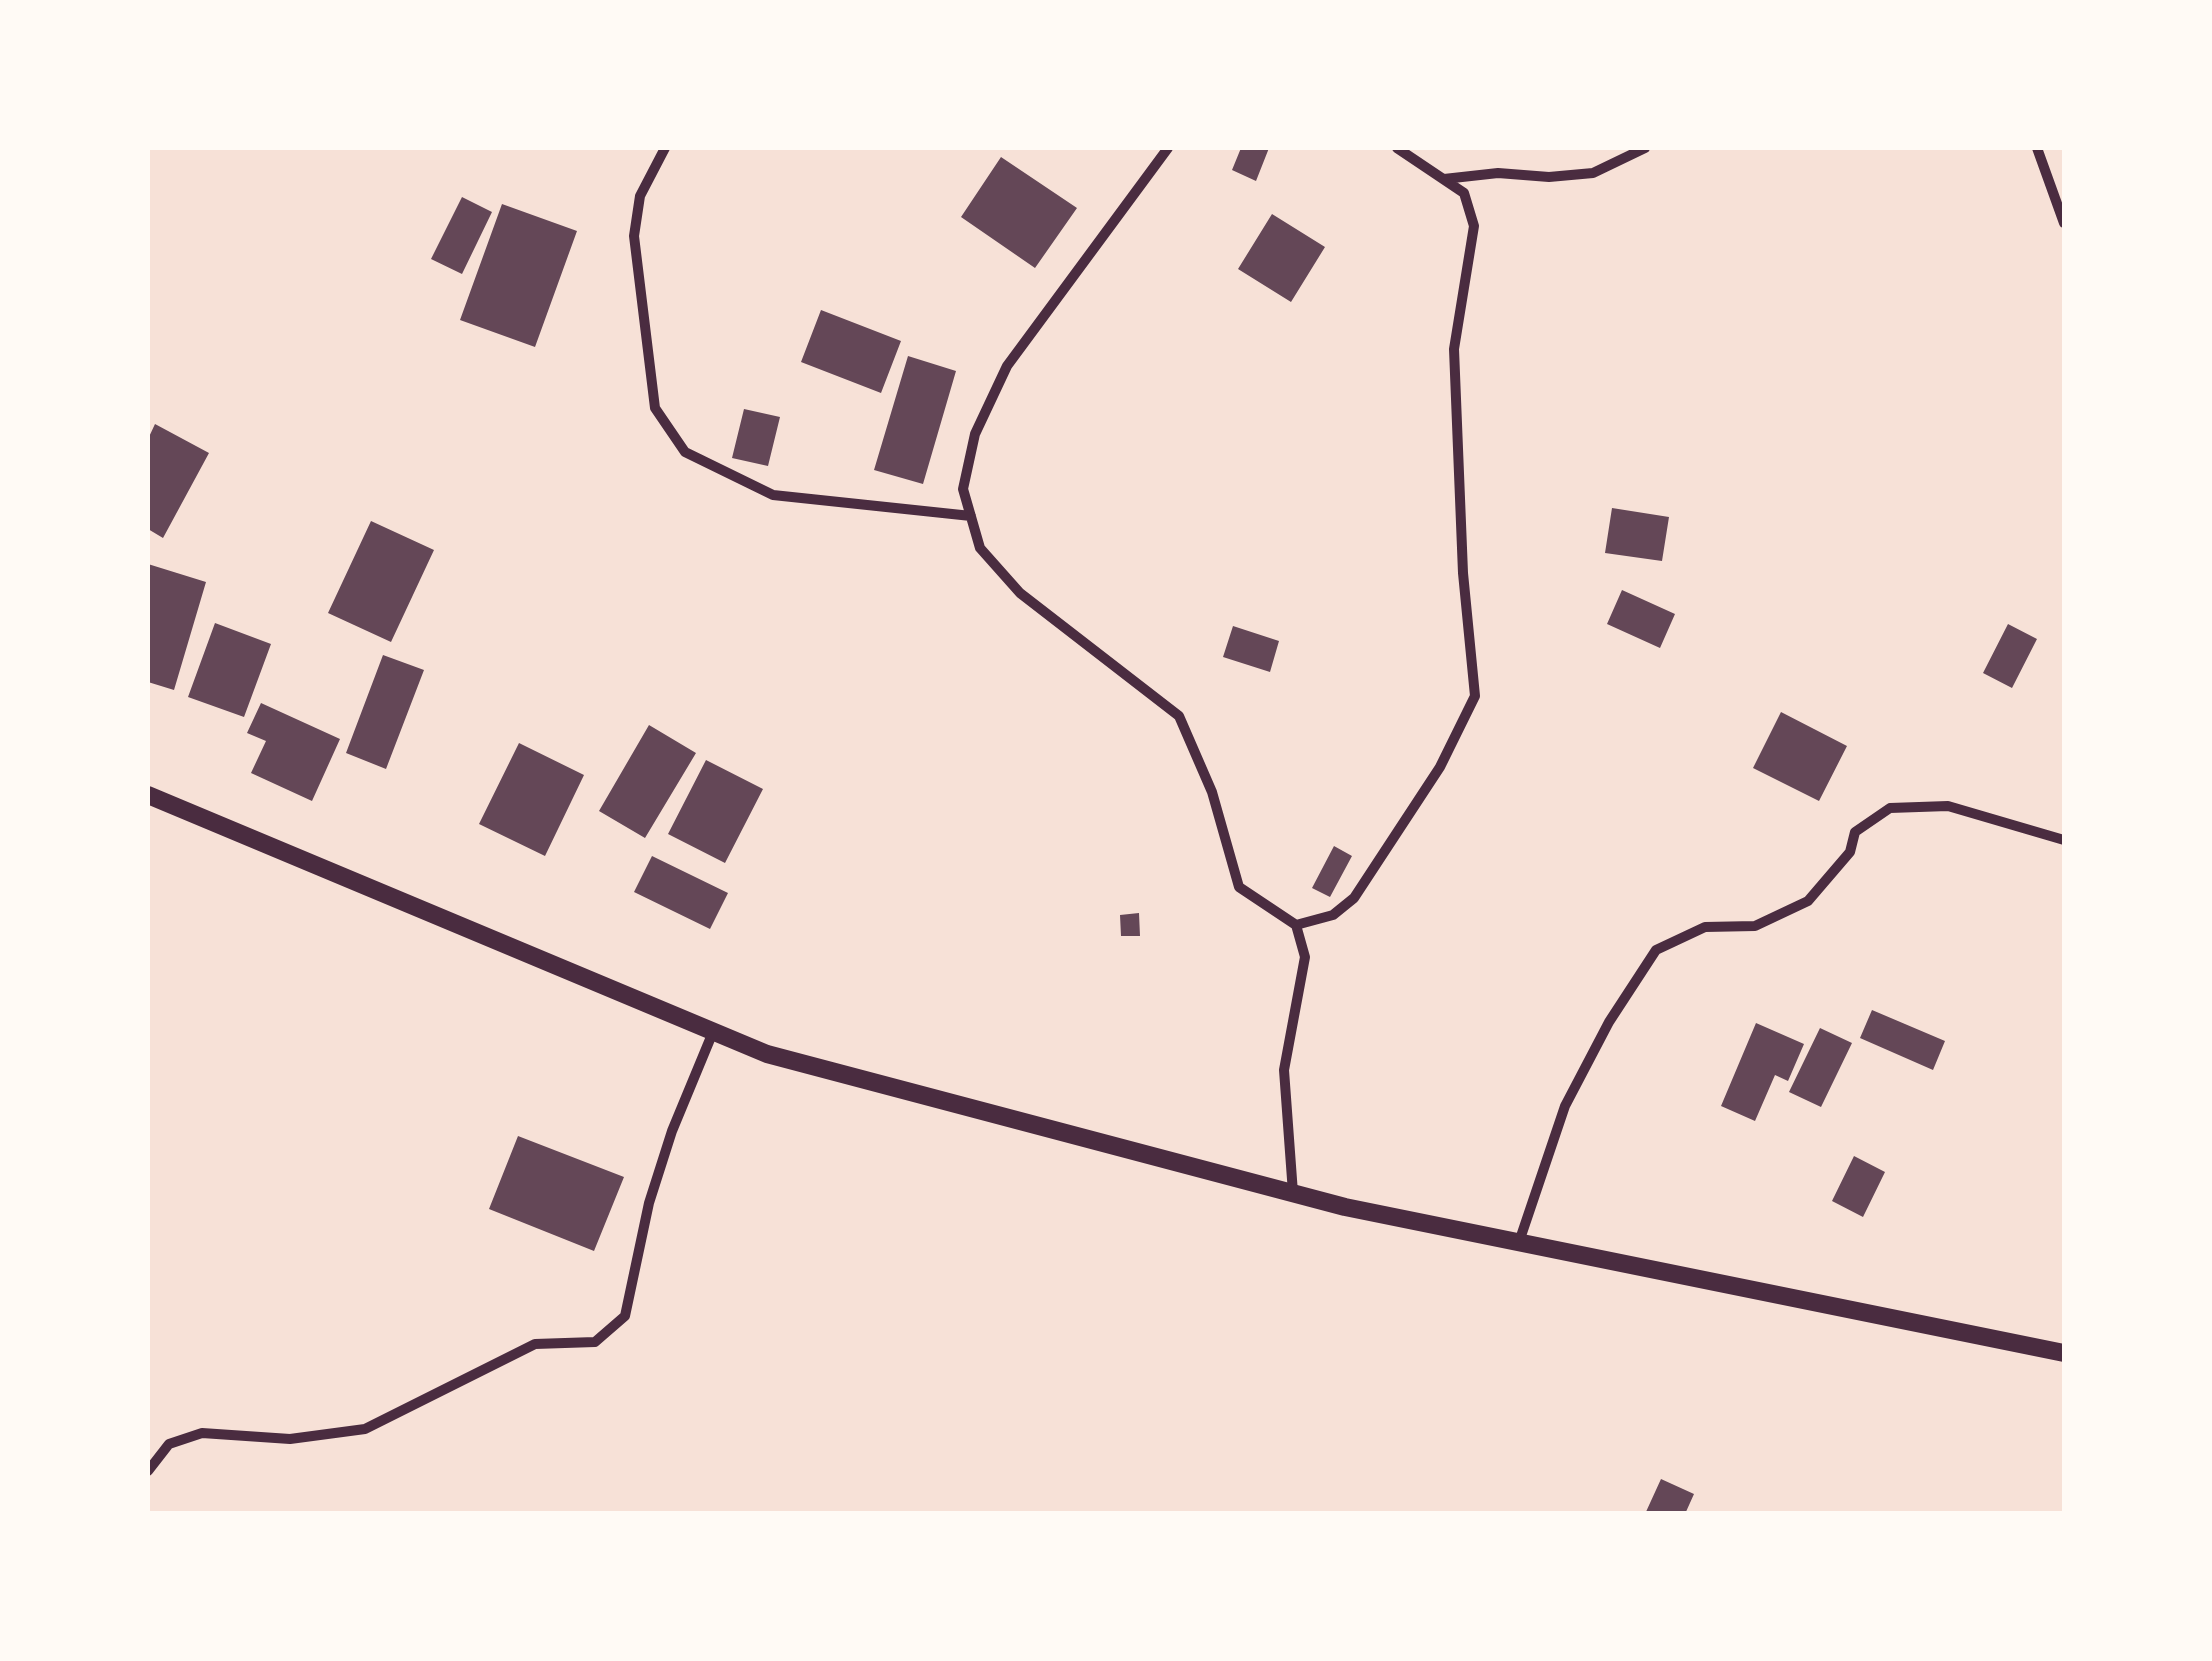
<!DOCTYPE html>
<style>
body{margin:0}
#map{position:relative;width:2212px;height:1661px;overflow:hidden;background:#f7e1d7;font-family:"Varela Round",sans-serif}
canvas{display:block}
.frame{position:absolute;inset:0;border:150px solid #fffaf5;pointer-events:none}
</style>
<div id="map">
<canvas width="2212" height="1661"></canvas>
<div class="frame"></div>
</div>
<script>
const ctx = document.querySelector('canvas').getContext('2d');
ctx.lineJoin = 'round';
function fill(path, color) { ctx.fillStyle = color; ctx.fill(path, 'evenodd'); }
const toPath = rows => new Path2D(rows.map(r => 'M' + r).join(''));
function strokePath(path, color, width, dash) { ctx.strokeStyle = color; ctx.lineWidth = width; ctx.lineCap = dash ? 'butt' : 'round'; ctx.setLineDash(dash || []); ctx.stroke(path); }
fill(toPath([
 [1241,148,1269,148,1256,181,1232,170],
 [1001,157,1077,208,1035,268,961,217],
 [462,197,492,212,462,274,431,259],
 [502,204,577,231,535,347,460,320],
 [1272,214,1325,247,1291,302,1238,269],
 [821,310,901,341,881,393,801,362],
 [908,356,956,371,923,484,874,470],
 [744,409,780,417,768,466,732,458],
 [155,424,209,453,163,538,148,529,148,439],
 [1612,508,1669,517,1662,561,1605,553],
 [371,521,434,550,391,642,328,613],
 [148,564,206,582,174,690,148,682],
 [1622,590,1675,614,1660,648,1607,624],
 [215,623,271,644,244,717,188,697],
 [2008,624,2037,639,2012,688,1983,673],
 [1233,626,1279,641,1270,672,1223,657],
 [383,655,424,670,386,769,346,753],
 [261,703,340,739,312,801,251,773,266,741,247,733],
 [1781,712,1847,746,1819,801,1753,768],
 [649,725,696,753,645,838,599,811],
 [519,743,584,775,545,856,479,824],
 [706,760,763,789,725,863,668,834],
 [1334,846,1352,856,1330,897,1312,888],
 [652,856,728,893,710,929,634,892],
 [1139,913,1140,936,1121,936,1120,915],
 [1872,1010,1945,1041,1933,1070,1860,1038],
 [1756,1023,1804,1044,1788,1081,1775,1075,1755,1121,1721,1106],
 [1820,1028,1852,1043,1821,1107,1789,1092],
 [518,1136,624,1177,594,1251,489,1209],
 [1854,1156,1885,1172,1863,1217,1832,1201],
 [1661,1479,1694,1494,1685,1514,1645,1514]
]), '#644757');
strokePath(toPath([
 [665,148,640,196,634,236,655,408,685,452,773,495,971,516],
 [1168,148,1007,366,975,434,963,489,980,548,1020,593,1179,716,1212,792,1239,887,1296,925],
 [2037,148,2064,223],
 [1444,179,1498,173,1549,177,1593,173,1645,148],
 [1293,1193,1284,1070,1305,957,1296,925,1333,915,1354,898,1440,767,1475,696,1463,573,1454,349,1474,226,1464,193,1397,148],
 [1519,1242,1565,1106,1609,1022,1656,950,1705,927,1755,926,1808,901,1850,852,1855,832,1890,808,1948,806,2064,840],
 [148,1471,169,1444,202,1433,290,1439,365,1429,535,1344,595,1342,625,1316,649,1203,672,1131,713,1032]
]), '#4a2c40', 10);
strokePath(toPath([
 [148,795,767,1054,1345,1207,2064,1353]
]), '#4a2c40', 18);
</script>
